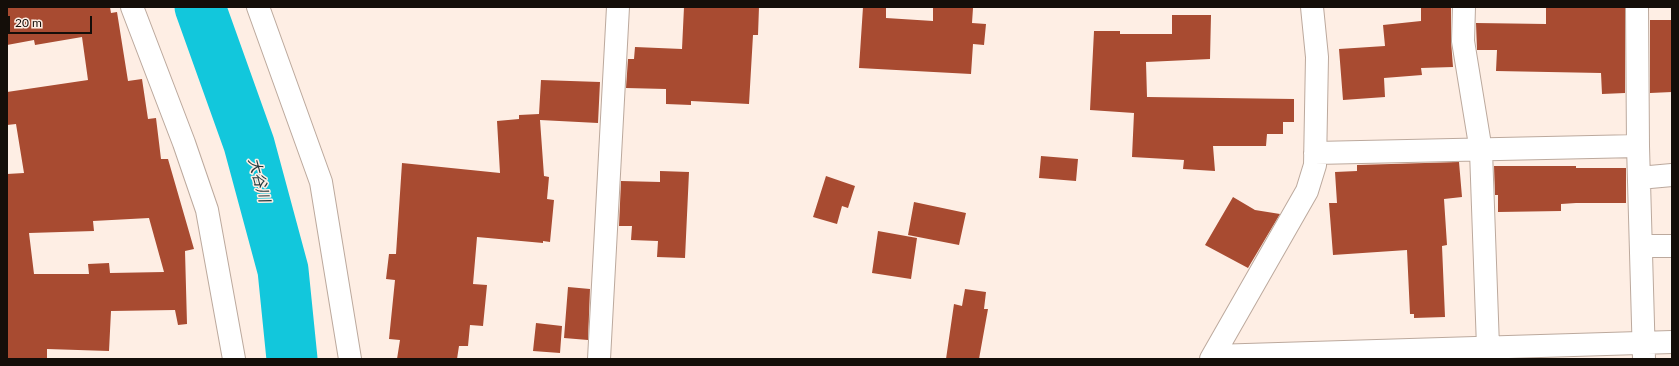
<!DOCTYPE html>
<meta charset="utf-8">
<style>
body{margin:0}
#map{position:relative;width:1679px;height:366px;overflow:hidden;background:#feeee4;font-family:Lato,sans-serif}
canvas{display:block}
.frame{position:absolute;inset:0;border:8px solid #140e09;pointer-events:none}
.scale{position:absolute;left:8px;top:16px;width:84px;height:18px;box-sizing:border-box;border:2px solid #140e09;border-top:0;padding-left:5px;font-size:12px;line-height:14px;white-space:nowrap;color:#140e09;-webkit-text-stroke:3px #feeee4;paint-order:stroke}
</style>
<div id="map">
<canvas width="1679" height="366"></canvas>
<div class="frame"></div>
<div class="scale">20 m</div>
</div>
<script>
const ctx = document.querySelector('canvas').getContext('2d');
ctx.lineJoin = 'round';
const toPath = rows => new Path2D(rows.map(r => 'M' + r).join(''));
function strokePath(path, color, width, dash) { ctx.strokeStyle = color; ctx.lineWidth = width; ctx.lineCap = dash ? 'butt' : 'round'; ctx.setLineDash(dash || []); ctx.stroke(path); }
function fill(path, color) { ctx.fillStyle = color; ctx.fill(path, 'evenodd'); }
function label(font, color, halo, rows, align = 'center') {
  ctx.font = font + ' Lato,"Noto Sans JP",sans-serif'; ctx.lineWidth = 3; ctx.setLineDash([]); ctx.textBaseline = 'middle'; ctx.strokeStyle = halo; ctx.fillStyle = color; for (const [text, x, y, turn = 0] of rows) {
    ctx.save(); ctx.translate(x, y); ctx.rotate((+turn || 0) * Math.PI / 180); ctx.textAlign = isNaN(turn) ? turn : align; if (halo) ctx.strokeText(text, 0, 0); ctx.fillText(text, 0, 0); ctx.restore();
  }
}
strokePath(toPath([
 [200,7,249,144,283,270,292,359]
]), '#12c7dc', 51);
fill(toPath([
 [7,7,110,7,111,13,117,12,128,81,142,79,148,119,156,118,161,159,168,159,194,249,185,251,187,324,178,325,175,310,111,311,109,351,47,349,47,359,7,359,7,174,24,173,16,124,7,125,7,92,88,80,82,37,35,45,34,40,7,45],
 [149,218,164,272,110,273,109,263,88,264,89,274,34,274,29,233,94,231,93,221],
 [684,7,759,7,758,35,753,35,749,104,691,101,691,105,666,104,666,89,626,88,628,59,634,59,635,47,682,49],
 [863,7,886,7,886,18,933,21,933,7,973,8,972,23,986,24,984,45,973,44,971,74,859,68],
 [1421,7,1451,7,1451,41,1453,67,1421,68,1422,75,1384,78,1385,97,1343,100,1339,49,1385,46,1383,25,1421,21],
 [1546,7,1625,7,1625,93,1602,94,1601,73,1496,71,1497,50,1477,50,1476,23,1546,24],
 [1172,15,1211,15,1210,59,1146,62,1147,97,1294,99,1294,122,1283,122,1283,134,1267,134,1266,146,1213,146,1215,171,1183,169,1184,160,1132,157,1134,113,1090,110,1094,31,1120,31,1120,34,1172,34],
 [1650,20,1672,20,1672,92,1650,93],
 [541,80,600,82,598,123,540,120,544,176,549,177,547,199,554,200,550,242,543,241,543,243,477,237,473,284,487,285,483,326,470,325,468,346,459,346,457,359,397,359,400,340,389,339,395,280,386,279,389,254,396,254,402,163,500,173,497,121,519,119,519,115,539,114],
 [1041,156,1078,159,1076,181,1039,178],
 [1459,162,1462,197,1444,199,1447,245,1442,246,1445,317,1414,318,1414,314,1410,314,1407,250,1333,255,1329,203,1337,203,1335,172,1357,171,1357,165],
 [1494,166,1576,166,1576,168,1626,168,1626,203,1576,203,1561,204,1561,211,1498,212,1498,195,1495,195],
 [660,171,689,172,685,258,657,257,658,241,631,240,632,226,619,226,621,181,660,182],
 [826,176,855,186,848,208,842,206,837,224,813,217],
 [1233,197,1255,210,1280,214,1248,268,1205,245],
 [914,202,966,213,959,245,908,235],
 [878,231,917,238,911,279,872,273],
 [568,287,590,289,588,340,564,338],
 [965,289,986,292,984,309,988,309,979,359,946,359,954,304,962,306],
 [536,323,562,326,560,353,533,351]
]), '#a84b31');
const street = toPath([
 [132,7,184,143,207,210,234,359],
 [258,7,321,182,350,359],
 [1464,7,1463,41,1481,151,1488,347],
 [1637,7,1638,146,1644,359],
 [1315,153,1638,146],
 [1639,178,1672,175],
 [1641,246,1672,246],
 [1213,356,1672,342],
 [599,359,618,7],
 [1211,359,1307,191,1315,165,1317,57,1312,7]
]);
strokePath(street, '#bca99d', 24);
strokePath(street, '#fff', 22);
label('italic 15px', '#1f383c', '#feeee4', [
 ["大谷川",259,180,75]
]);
</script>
